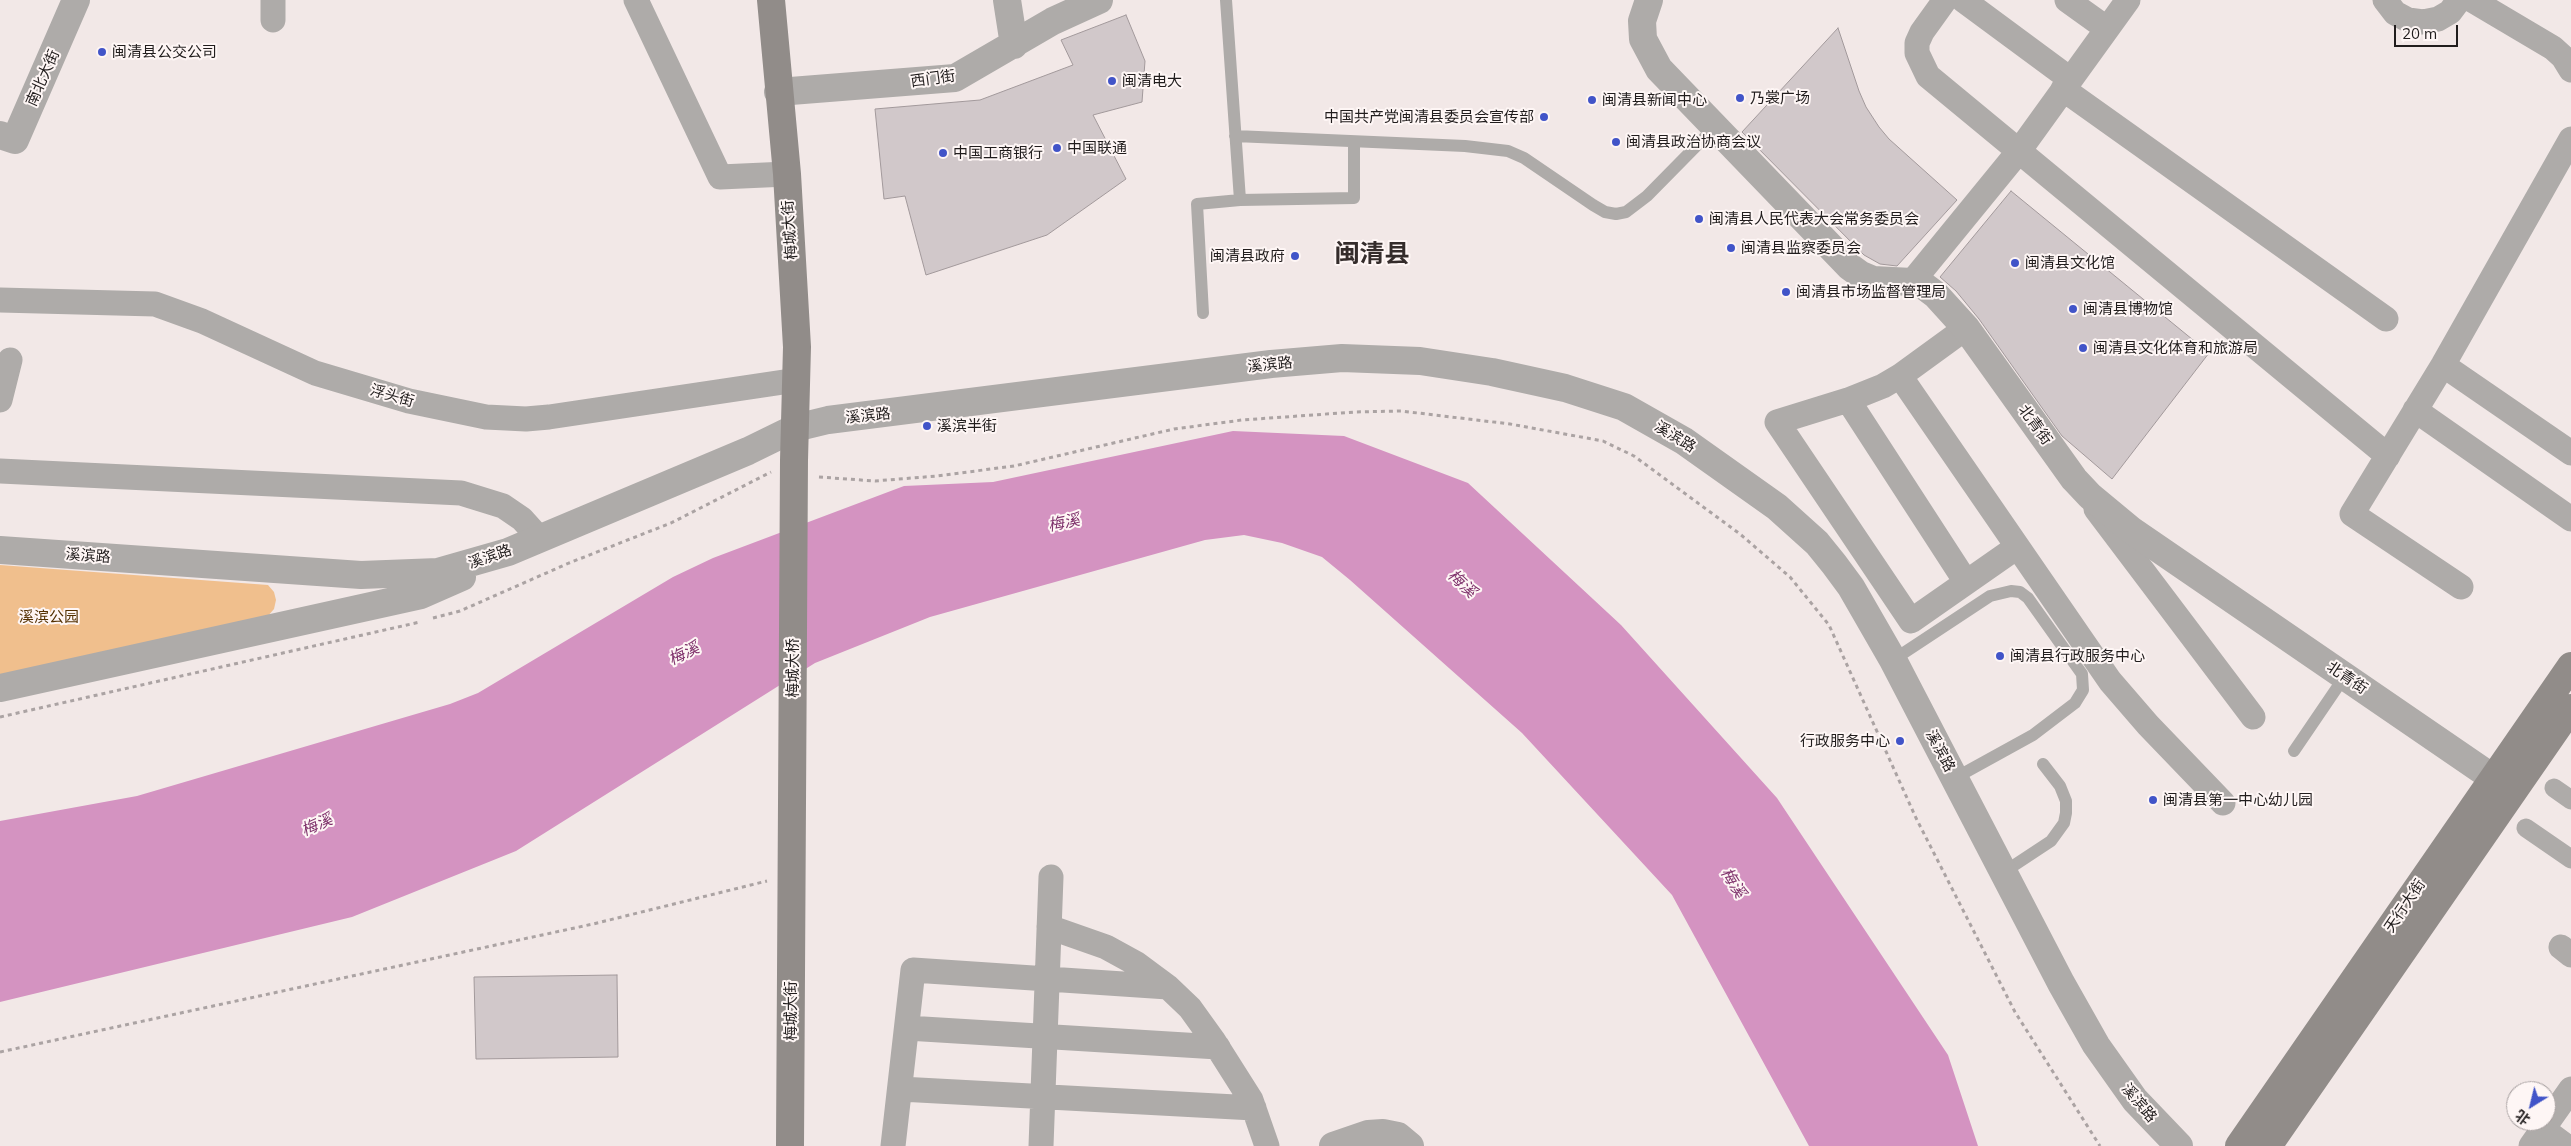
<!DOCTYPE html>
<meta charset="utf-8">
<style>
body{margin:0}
#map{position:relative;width:2571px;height:1146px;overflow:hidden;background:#f2e8e7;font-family:Mulish,"Noto Sans SC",sans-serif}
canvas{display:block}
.north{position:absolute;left:2506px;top:1081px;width:50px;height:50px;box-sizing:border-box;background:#fef6f5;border:1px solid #a69f9f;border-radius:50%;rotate:216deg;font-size:14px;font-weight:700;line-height:20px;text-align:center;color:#211d1d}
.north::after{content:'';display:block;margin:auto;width:18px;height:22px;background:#4154c8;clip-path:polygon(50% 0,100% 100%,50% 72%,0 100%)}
.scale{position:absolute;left:2394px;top:25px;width:64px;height:22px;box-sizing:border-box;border:2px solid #211d1d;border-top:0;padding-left:6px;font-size:15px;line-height:18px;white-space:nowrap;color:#211d1d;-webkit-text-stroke:4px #fef6f5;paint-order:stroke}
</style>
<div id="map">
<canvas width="2571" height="1146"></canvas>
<div class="north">北</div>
<div class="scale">20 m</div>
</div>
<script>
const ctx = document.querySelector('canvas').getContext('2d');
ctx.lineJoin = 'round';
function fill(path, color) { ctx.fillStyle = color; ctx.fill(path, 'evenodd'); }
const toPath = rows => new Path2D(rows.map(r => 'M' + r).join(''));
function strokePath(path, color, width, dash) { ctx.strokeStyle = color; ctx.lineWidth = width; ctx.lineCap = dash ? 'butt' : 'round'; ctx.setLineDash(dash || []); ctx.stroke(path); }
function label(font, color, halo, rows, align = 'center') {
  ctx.font = font + ' Mulish,"Noto Sans SC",sans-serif'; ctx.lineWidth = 4; ctx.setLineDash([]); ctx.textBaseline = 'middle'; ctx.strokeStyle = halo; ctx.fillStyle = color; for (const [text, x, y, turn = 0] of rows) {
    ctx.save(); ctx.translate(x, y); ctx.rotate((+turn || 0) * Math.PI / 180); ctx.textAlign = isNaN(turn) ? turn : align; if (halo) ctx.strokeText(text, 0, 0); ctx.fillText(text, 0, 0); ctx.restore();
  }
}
fill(toPath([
 [0,565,268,585,274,592,276,600,274,609,267,617,0,678]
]), '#f0bf8d');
fill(toPath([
 [1233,431,1344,436,1468,483,1621,625,1777,798,1948,1055,1978,1146,1809,1146,1672,895,1522,733,1350,580,1322,557,1282,543,1244,535,1205,540,930,617,815,663,516,851,352,917,0,1002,0,821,137,796,450,704,478,693,673,577,713,558,904,486,993,482]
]), '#d493c1');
const building = toPath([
 [1126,15,1145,61,1142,102,1093,115,1126,179,1047,235,926,275,905,196,884,199,875,109,980,100,1073,65,1061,40,1126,15],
 [1838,28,1859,91,1866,107,1879,127,1889,139,1957,200,1897,266,1880,264,1864,255,1742,132,1838,28],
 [2011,191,2209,353,2112,479,2062,436,1979,319,1956,291,1940,277,2011,191],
 [617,975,618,1057,476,1059,474,977,617,975]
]);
fill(building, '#d1c8ca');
strokePath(building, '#a2999b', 1);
strokePath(toPath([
 [819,477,875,481,937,476,1014,466,1174,429,1242,420,1355,412,1401,411,1510,424,1603,441,1634,456,1740,534,1790,577,1829,625,1916,818,2015,1012,2100,1146],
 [433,618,460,611,569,563,671,523,771,472],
 [0,717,420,622],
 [0,1052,593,924,767,881]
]), '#aba3a3', 3, [4, 4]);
strokePath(toPath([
 [1235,136,1465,146,1508,151,1524,158,1593,205,1605,212,1616,214,1626,212,1647,196,1714,128],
 [1240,200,1354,198,1354,142],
 [1203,313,1197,204,1240,200,1226,0],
 [1893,660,1990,596,2011,591,2020,592,2028,598,2082,674,2083,690,2075,703,2033,735,1955,778],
 [2294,751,2345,676],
 [2004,872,2051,841,2064,823,2066,813,2066,801,2060,786,2043,764]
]), '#aeaba9', 12);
strokePath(toPath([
 [2554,788,2571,800],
 [2526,828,2571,859]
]), '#aeaba9', 19);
strokePath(toPath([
 [636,0,720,177,787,174],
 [1945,0,1922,32,1917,43,1917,53,1928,76,2388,456],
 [1963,0,2070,79],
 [2067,0,2106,28],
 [2385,0,2395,13,2408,20,2423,22,2438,19,2450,12,2459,0],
 [2472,0,2553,48,2563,57,2571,70],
 [273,20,273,0],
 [2063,89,2386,319],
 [1912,282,2019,151,2128,0],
 [0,300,155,304,202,321,315,373,409,401,486,417,526,419,549,417,797,380],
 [1966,328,1900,376,1883,386,1848,400,1777,422,1911,621,2017,547],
 [2443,365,2571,453],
 [1900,376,2110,681,2148,725,2223,803],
 [0,400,10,360],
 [1848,400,1966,582],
 [2415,410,2571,519],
 [0,471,461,493,503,506,522,519,540,539],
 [2096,509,2253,717],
 [2461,587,2352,514,2443,365,2571,139],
 [1049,927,1106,947,1137,964,1168,987,1190,1008,1213,1040,1251,1100,1267,1146],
 [2561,947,2571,955],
 [907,1028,1218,1047],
 [900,1089,1254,1108],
 [2543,1129,2566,1146],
 [893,1146,913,970,1168,987],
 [1041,1146,1051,877],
 [2531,1146,2571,1089]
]), '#aeaba9', 25);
strokePath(toPath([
 [1007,0,1014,45],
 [1649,0,1642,21,1643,39,1659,69,1850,267,1861,275,1873,280,1912,282,1924,286,1936,295,1966,328,2074,479,2090,496,2131,530,2512,791],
 [778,92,955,78,1053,21,1099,0],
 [0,135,15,140,76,0],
 [0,550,361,575,438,572,508,552,748,451,795,428,828,420,1271,364,1342,358,1420,361,1492,372,1565,388,1624,407,1684,441,1777,507,1817,543,1834,564,1851,587,1893,660,2061,983,2096,1045,2135,1100,2179,1146],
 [0,688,421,595,462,577],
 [1333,1146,1368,1134,1383,1133,1398,1136,1410,1146]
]), '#aeaba9', 28);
strokePath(toPath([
 [771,0,787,174,797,347,794,460,790,1146],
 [2239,1146,2571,666],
 [2268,1146,2571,708]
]), '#918c89', 28);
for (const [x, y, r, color] of [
 [102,52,5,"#4154c8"],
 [1112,81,5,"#4154c8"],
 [1740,98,5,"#4154c8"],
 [1592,100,5,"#4154c8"],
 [1544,117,5,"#4154c8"],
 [1616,142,5,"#4154c8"],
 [1057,148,5,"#4154c8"],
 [943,153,5,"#4154c8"],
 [1699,219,5,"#4154c8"],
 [1731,248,5,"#4154c8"],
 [1295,256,5,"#4154c8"],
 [2015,263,5,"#4154c8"],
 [1786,292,5,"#4154c8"],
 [2073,309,5,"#4154c8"],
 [2083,348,5,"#4154c8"],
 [927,426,5,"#4154c8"],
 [2000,656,5,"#4154c8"],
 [1900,741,5,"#4154c8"],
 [2153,800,5,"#4154c8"]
]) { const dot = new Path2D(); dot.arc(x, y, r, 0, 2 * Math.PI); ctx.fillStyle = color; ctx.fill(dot); strokePath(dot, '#fef6f5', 2); }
label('15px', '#211d1d', '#fef6f5', [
 ["闽清县公交公司",112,52],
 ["闽清电大",1122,81],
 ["乃裳广场",1750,98],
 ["闽清县新闻中心",1602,100],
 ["中国共产党闽清县委员会宣传部",1534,117,"right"],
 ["闽清县政治协商会议",1626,142],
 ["中国联通",1067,148],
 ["中国工商银行",953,153],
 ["闽清县人民代表大会常务委员会",1709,219],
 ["闽清县监察委员会",1741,248],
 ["闽清县政府",1285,256,"right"],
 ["闽清县文化馆",2025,263],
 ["闽清县市场监督管理局",1796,292],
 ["闽清县博物馆",2083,309],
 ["闽清县文化体育和旅游局",2093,348],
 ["溪滨半街",937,426],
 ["闽清县行政服务中心",2010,656],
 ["行政服务中心",1890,741,"right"],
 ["闽清县第一中心幼儿园",2163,800]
], 'left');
label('15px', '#211d1d', '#fef6f5', [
 ["南北大街",43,78,-66],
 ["西门街",933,79,-8],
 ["梅城大街",790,230,-94],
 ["溪滨路",1270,365,-6],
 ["浮头街",392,396,16],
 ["溪滨路",868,416,-6],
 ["北青街",2035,425,54],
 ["溪滨路",1675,437,32],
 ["溪滨路",88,556,4],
 ["溪滨路",490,557,-19],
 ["梅城大桥",793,668,-90],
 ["北青街",2347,678,34],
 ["溪滨路",1940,751,62],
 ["天行大街",2405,906,-56],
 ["梅城大街",791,1011,-90],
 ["溪滨路",2139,1103,50]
]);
label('15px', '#533000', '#fef6f5', [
 ["溪滨公园",49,617]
]);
label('italic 16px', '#80346d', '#fef6f5', [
 ["梅溪",1064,523,-12],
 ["梅溪",1462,584,43],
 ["梅溪",684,654,-26],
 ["梅溪",317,825,-24],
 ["梅溪",1733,883,58]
]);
label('bold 25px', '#342c2b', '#fef6f5', [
 ["闽清县",1372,254]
]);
</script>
